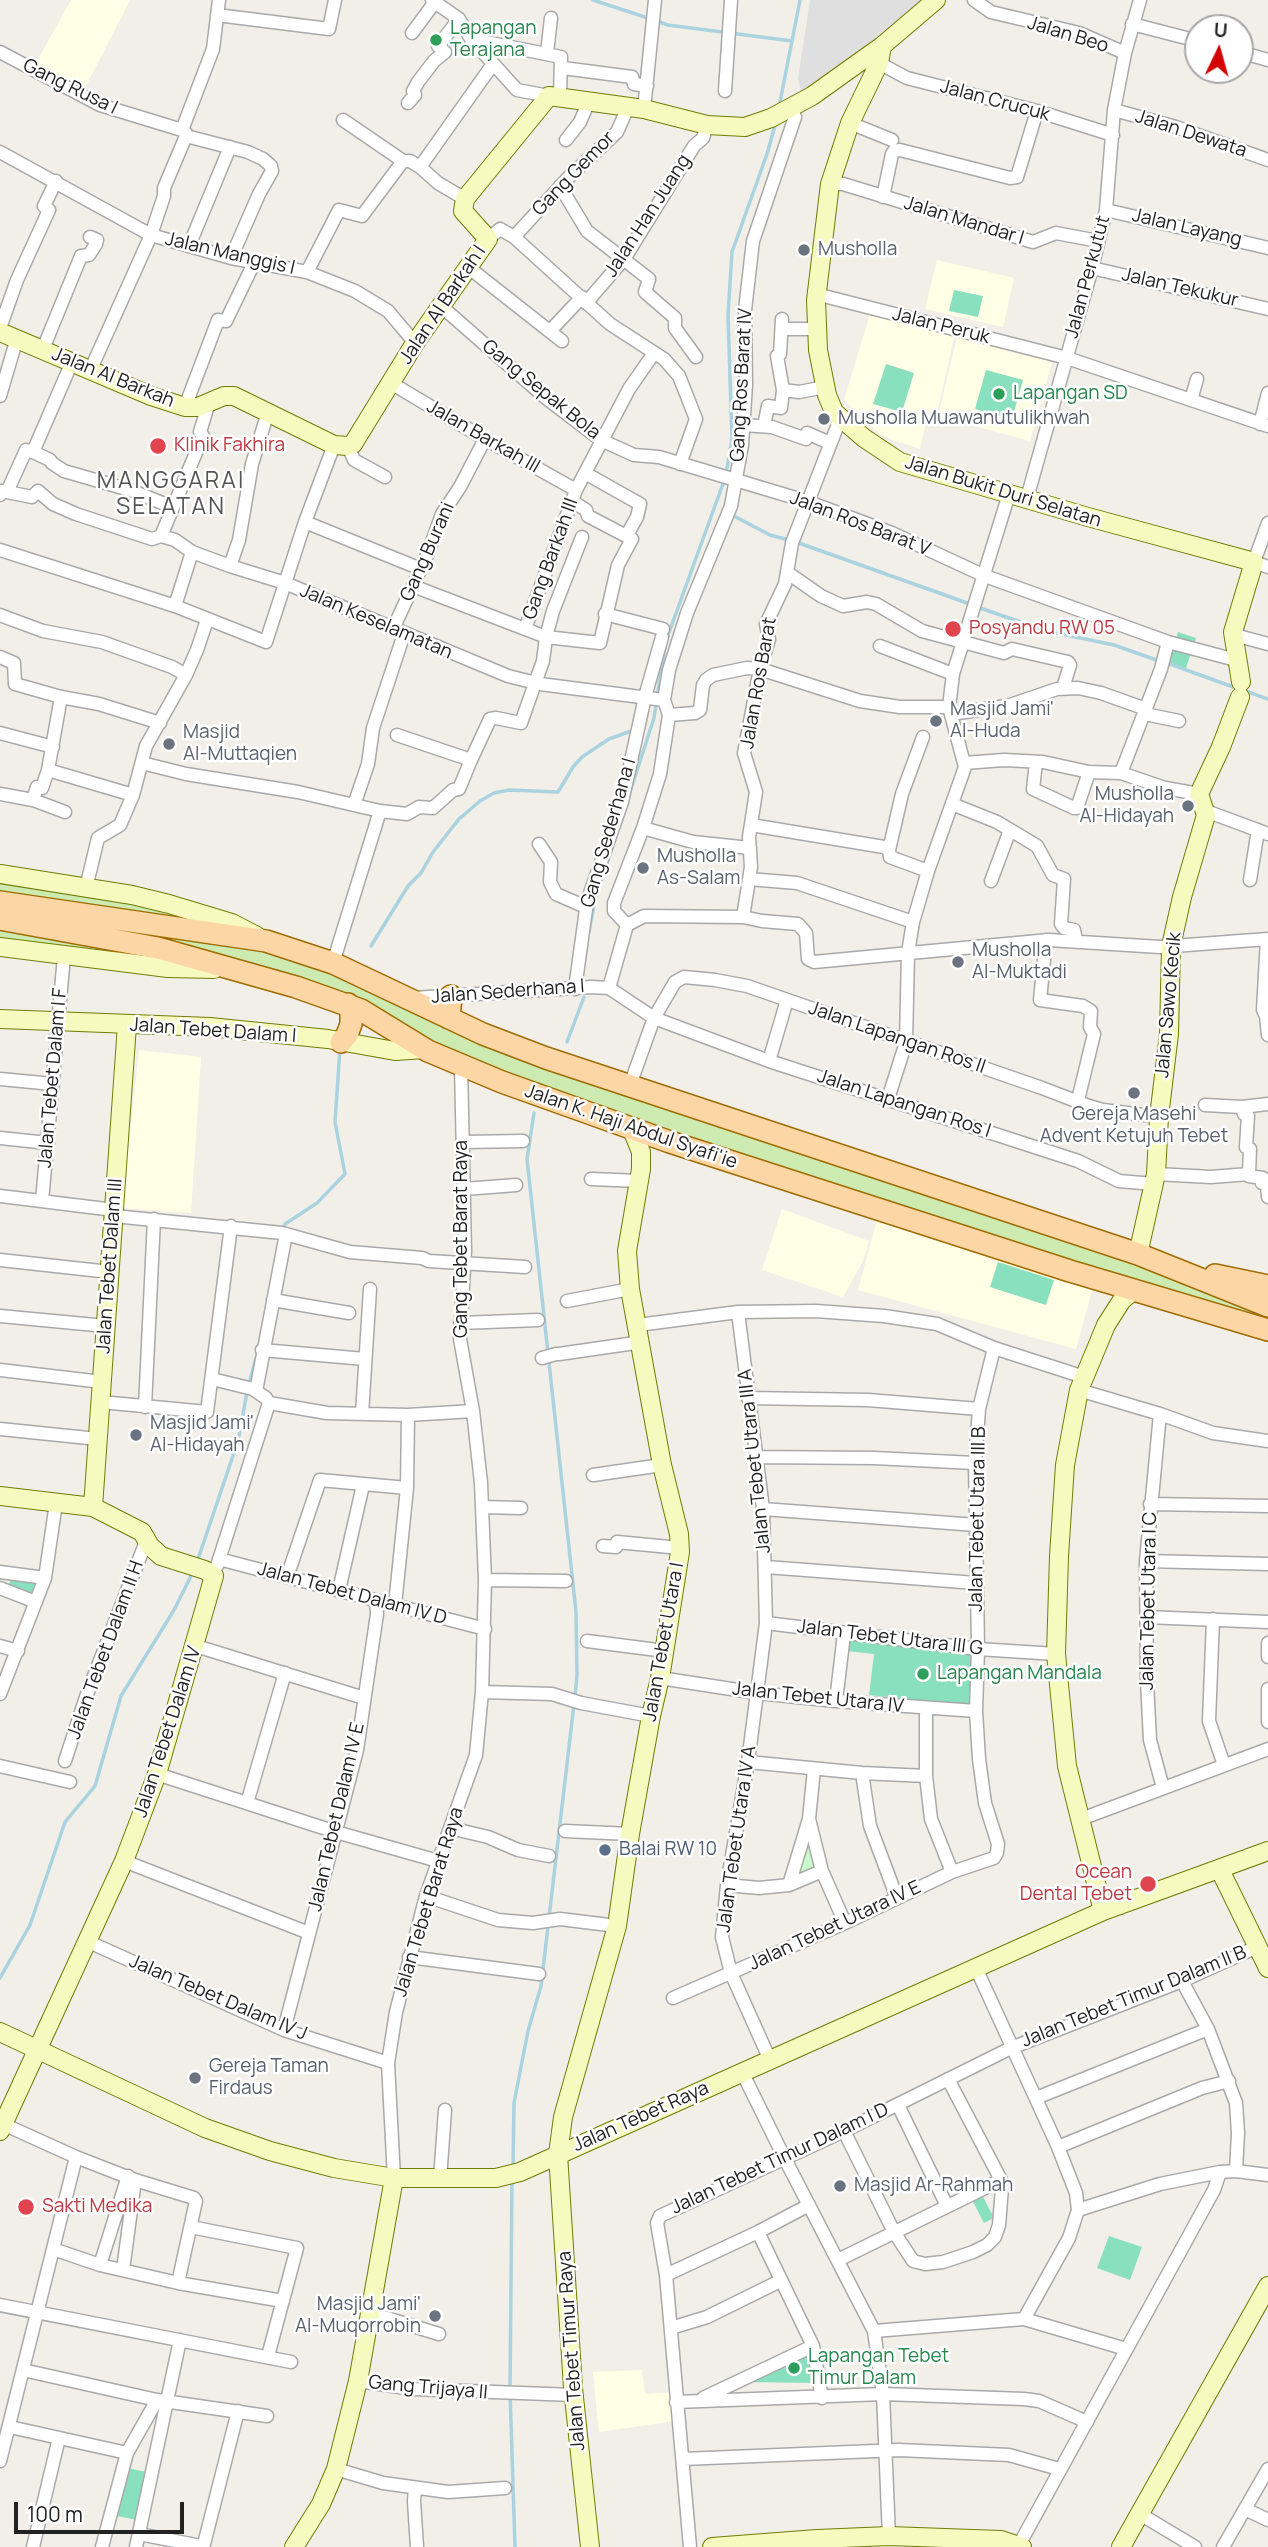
<!DOCTYPE html>
<style>
body{margin:0}
#map{position:relative;width:1268px;height:2547px;overflow:hidden;background:#f2efe9;font-family:Manrope,sans-serif}
canvas{display:block}
.north{position:absolute;left:1184px;top:14px;width:70px;height:70px;box-sizing:border-box;background:#fff;border:2px solid #a7a7a7;border-radius:50%;rotate:5deg;font-size:19px;font-weight:700;line-height:28px;text-align:center;color:#222}
.north::after{content:'';display:block;margin:auto;width:24px;height:32px;background:#d40000;clip-path:polygon(50% 0,100% 100%,50% 72%,0 100%)}
.scale{position:absolute;left:14px;top:2502px;width:170px;height:32px;box-sizing:border-box;border:4px solid #222;border-top:0;padding-left:9px;font-size:21px;line-height:24px;white-space:nowrap;color:#222;-webkit-text-stroke:5px #fff;paint-order:stroke}
</style>
<div id="map">
<canvas width="1268" height="2547"></canvas>
<div class="north">U</div>
<div class="scale">100 m</div>
</div>
<script>
const ctx = document.querySelector('canvas').getContext('2d');
ctx.lineJoin = 'round';
function fill(path, color) { ctx.fillStyle = color; ctx.fill(path, 'evenodd'); }
const toPath = rows => new Path2D(rows.map(r => 'M' + r).join(''));
function strokePath(path, color, width, dash) { ctx.strokeStyle = color; ctx.lineWidth = width; ctx.lineCap = dash ? 'butt' : 'round'; ctx.setLineDash(dash || []); ctx.stroke(path); }
function label(font, color, halo, rows, align = 'center') {
  ctx.font = font + ' Manrope,sans-serif'; ctx.lineWidth = 5; ctx.setLineDash([]); ctx.textBaseline = 'middle'; ctx.strokeStyle = halo; ctx.fillStyle = color; for (const [text, x, y, turn = 0] of rows) {
    ctx.save(); ctx.translate(x, y); ctx.rotate((+turn || 0) * Math.PI / 180); ctx.textAlign = isNaN(turn) ? turn : align; if (halo) ctx.strokeText(text, 0, 0); ctx.fillText(text, 0, 0); ctx.restore();
  }
}
fill(toPath([
 [810,0,923,0,802,97,798,79]
]), '#e0dfdf');
fill(toPath([
 [71,0,130,0,85,88,36,63],
 [937,260,1014,278,1003,327,925,309],
 [871,311,955,333,937,413,928,412,920,449,883,437,844,400],
 [958,333,1054,356,1030,441,938,416],
 [139,1050,201,1057,191,1213,122,1208],
 [782,1209,869,1241,863,1261,843,1297,762,1270],
 [880,1209,1095,1280,1076,1349,858,1290],
 [642,2370,645,2394,674,2392,675,2421,599,2432,593,2372]
]), '#ffffe5');
fill(toPath([
 [0,874,132,895,433,1011,1103,1244,1268,1286,1268,1330,670,1142,242,970,0,947]
]), '#cdebb0');
fill(toPath([
 [808,1832,816,1869,793,1881]
]), '#c8facc');
fill(toPath([
 [954,290,983,296,978,317,949,311],
 [886,364,914,373,902,412,873,404],
 [986,370,1023,380,1012,419,975,409],
 [1178,632,1196,638,1186,668,1169,662],
 [998,1262,1054,1280,1046,1305,990,1287],
 [12,1574,37,1581,33,1595,8,1588],
 [848,1637,976,1652,970,1706,869,1695,874,1654,847,1651],
 [981,2193,994,2218,984,2223,971,2198],
 [1109,2236,1142,2247,1130,2280,1097,2268],
 [809,2354,818,2383,741,2382],
 [127,2468,147,2472,137,2520,117,2516]
]), '#88e0be');
strokePath(toPath([
 [593,0,648,18],
 [656,21,668,25,792,41,779,107],
 [792,41,800,0],
 [726,474,732,439,728,315,732,252,767,154,776,122],
 [732,515,770,535,789,540],
 [796,542,970,604],
 [977,607,1047,631,1114,645,1159,661],
 [667,638,724,481],
 [1167,663,1236,688],
 [1243,690,1268,699],
 [589,932,595,900,654,718,665,646],
 [371,946,408,886,421,873,433,852,459,819,480,801,494,793,509,790,558,792,573,767,582,757,609,739,634,730],
 [567,1042,584,997],
 [534,1113,527,1159,576,1612,577,1675,575,1696],
 [282,1231,285,1224,317,1203,345,1174,335,1122,340,1048],
 [249,1384,256,1358],
 [197,1562,238,1441,247,1392],
 [0,1978,30,1925,65,1822,95,1786,121,1696,174,1610,193,1572],
 [513,2167,514,2103,528,2031,541,1986,574,1704],
 [512,2178,510,2391,515,2547]
]), '#aad3df', 3.5);
const street = toPath([
 [432,0,459,19,471,39,517,90,549,96],
 [974,0,991,12,1079,33,1125,53],
 [217,15,329,29,335,0],
 [1132,24,1198,41],
 [412,33,435,2],
 [471,39,561,57,560,96],
 [0,52,100,105,182,130],
 [1240,52,1268,60],
 [547,53,551,18],
 [879,63,907,78,1037,111,1113,135],
 [563,68,632,77,634,84,647,86],
 [725,91,731,0],
 [408,103,415,95,413,91,418,82,434,61,445,52,438,46,459,19],
 [644,109,655,0],
 [1114,110,1176,127,1268,160],
 [343,120,403,161],
 [850,123,892,140],
 [182,130,213,49,219,0],
 [186,136,248,152,263,159,271,166,272,171,259,194,231,258],
 [566,140,580,122,589,101],
 [0,152,151,235,231,258,307,272,355,291,388,311,415,343],
 [420,167,438,183,465,199],
 [830,184,843,184,1033,242,1056,233,1098,241],
 [560,186,587,231,649,279,645,292,675,318,675,328,696,357],
 [883,197,892,154,894,151,900,150,1010,178,1017,177,1037,111],
 [1106,210,1268,248],
 [514,237,568,178,617,132,628,107],
 [488,239,500,229,514,237,610,324,664,359,679,376,696,419,680,464],
 [189,246,230,147],
 [468,267,562,341],
 [1092,268,1268,309],
 [307,272,339,210,362,216,403,161,410,161,420,167,493,64],
 [816,294,1067,358,1268,426],
 [586,303,624,259,694,146,703,138,707,125],
 [441,306,546,398,601,440,634,455,659,457,809,502,892,533,985,576,1168,642,1236,660],
 [782,319,780,354,777,356,783,390,799,392,825,387],
 [0,328,17,280,49,210,44,206,56,181],
 [786,329,817,329],
 [550,331,582,297],
 [43,349,81,256,89,255,96,244,97,240,90,237],
 [90,371,151,235,164,196,164,188,186,136,186,133,182,130],
 [391,383,485,439,576,490],
 [0,396,17,338],
 [1191,400,1197,379],
 [185,407,218,320,226,321,254,263],
 [1260,424,1268,393],
 [743,425,772,427,806,439,807,433,830,443],
 [764,426,768,406,781,408,783,390],
 [348,446,354,460,385,477],
 [33,452,50,460,52,463,64,471,130,490,172,507],
 [585,473,640,504,637,517,627,535],
 [7,492,26,450,33,452,72,362],
 [0,495,2,491,32,497,38,491,53,504,76,514,152,539,161,536],
 [1027,498,1092,268,1106,210,1114,110,1125,53,1140,0],
 [305,522,421,569],
 [1268,523,1254,562,1268,567],
 [161,536,175,540,192,552,230,566,239,540,252,464,268,412],
 [161,536,203,436,200,432,209,402],
 [0,550,175,606,266,642,305,522,334,445],
 [230,566,285,583,508,676,540,684,664,700],
 [788,573,821,596,843,606,867,602,876,604,922,631,1004,653,1012,649,1068,662,1070,665,1063,688],
 [413,586,546,637,600,643,618,565,632,539,588,516,586,510,572,501],
 [175,606,192,552],
 [605,614,663,629],
 [0,615,43,631,102,642,172,667,186,675],
 [393,629,428,553,442,514,460,487,485,439],
 [525,629,576,490,629,389,654,353],
 [1233,632,1242,637,1268,644],
 [880,646,953,674],
 [0,657,14,663,15,684,61,697,99,704,160,723],
 [951,714,1007,706,1057,689,1078,688,1101,693,1146,709],
 [1145,714,1179,721],
 [669,715,695,713,700,710,703,685,706,680,713,675,747,668,760,669,860,701,900,707,949,707],
 [0,733,53,747],
 [397,735,471,760,490,719,496,718,521,723,543,661,546,637,553,611,582,537],
 [1036,762,1033,789,1074,808,1077,808,1089,772],
 [142,763,186,774,298,792,380,811,407,814,419,807,433,808,453,790,459,789,471,760],
 [964,763,1004,760,1043,762,1089,772,1121,773,1165,788,1199,794],
 [48,770,133,795],
 [1121,773,1161,669,1168,642],
 [0,794,33,800,65,812],
 [33,800,37,787,42,788,48,770,61,697],
 [952,804,997,822,1037,846,1053,875,1064,879,1061,924,1064,928,1074,930,1076,940],
 [354,805,368,764,373,728,404,634],
 [1206,811,1268,834],
 [751,825,884,847,889,850,890,857,928,871],
 [643,828,693,842,750,848],
 [539,844,551,862,550,882,556,894,586,907],
 [889,850,902,794,923,737],
 [749,879,797,883,913,922],
 [1250,880,1258,830],
 [991,881,1010,830],
 [86,888,98,838,120,825,133,795,146,746,186,675,197,650,207,620],
 [743,917,751,867,749,837,756,792,744,753,760,669,769,639,766,624,785,584,792,543,837,427,838,417],
 [627,925,614,911,614,903,643,828,660,774,669,715,664,700,669,670,687,613,731,506,742,445,746,385,745,310,753,241,795,117,790,108],
 [627,925,644,916,743,917,762,921,798,924,806,933,808,959,814,962,1049,940,1160,947,1268,939],
 [1267,939,1263,1010,1266,1016,1268,1035],
 [1046,940,1040,1000,1083,1006,1091,1011,1090,1027,1094,1034,1078,1100],
 [333,963,380,811],
 [609,988,627,925],
 [575,989,587,902,622,802,645,697,662,637],
 [413,998,591,987,609,988,654,1018,769,1061,1078,1161,1119,1181,1154,1184],
 [769,1061,787,1000],
 [0,1079,53,1084],
 [630,1085,654,1018,675,982,684,977,715,980,747,986,1042,1088,1089,1106,1103,1110,1159,1117],
 [888,1099,906,1042,908,953,913,922,928,871,965,767,949,707,953,674,1009,494],
 [1205,1105,1242,1107],
 [0,1138,48,1143],
 [463,1142,523,1141],
 [1156,1174,1211,1177,1249,1174,1250,1149,1246,1147,1248,1116,1244,1114,1242,1107,1268,1104],
 [1249,1174,1249,1176,1263,1178,1262,1183,1267,1185,1268,1197],
 [591,1179,640,1181],
 [464,1189,516,1185],
 [0,1196,114,1210],
 [42,1201,64,956],
 [114,1216,282,1233,350,1252,422,1258,429,1261,525,1267],
 [0,1260,110,1272],
 [273,1300,349,1313],
 [567,1301,630,1289],
 [738,1312,763,1509,766,1623,748,1762,727,1885,722,1937,731,1973,770,2060],
 [0,1316,106,1326],
 [460,1323,538,1320],
 [638,1325,738,1312,816,1311,884,1316,937,1324,994,1348,1084,1377],
 [262,1350,365,1359],
 [559,1354,642,1342],
 [542,1358,556,1354],
 [0,1370,102,1382],
 [212,1379,253,1389,266,1398,269,1403,327,1413,408,1415,473,1411],
 [1079,1390,1160,1414,1213,1433,1268,1441],
 [256,1391,286,1234],
 [748,1398,868,1400,979,1409],
 [101,1402,207,1412,231,1226],
 [145,1407,154,1219],
 [362,1414,370,1289],
 [1160,1414,1146,1561,1147,1682,1150,1740,1163,1788],
 [0,1429,98,1439],
 [756,1457,874,1458,975,1463],
 [593,1475,662,1465],
 [1150,1504,1268,1506],
 [482,1507,521,1508],
 [763,1509,976,1525],
 [603,1546,616,1547,617,1542,680,1548],
 [219,1559,485,1629],
 [1146,1561,1268,1564],
 [217,1566,269,1403],
 [766,1567,976,1583],
 [0,1572,45,1578],
 [287,1577,320,1480,407,1488],
 [485,1580,566,1581],
 [0,1588,36,1602],
 [339,1590,363,1485],
 [395,1605,407,1488,408,1415],
 [1146,1617,1268,1622],
 [1213,1619,1209,1721,1224,1765],
 [766,1623,978,1649,1056,1654],
 [587,1641,665,1651],
 [1268,1643,1268,1657],
 [0,1646,18,1651],
 [196,1646,364,1698],
 [660,1678,757,1693,836,1701,976,1711],
 [1268,1689,1268,1722],
 [482,1692,552,1694,581,1703,651,1716],
 [0,1694,45,1578,56,1503],
 [836,1701,844,1634],
 [926,1709,926,1776,931,1819,952,1872],
 [65,1761,86,1697,147,1539],
 [748,1762,862,1773,926,1776],
 [0,1766,70,1782],
 [814,1769,809,1819,822,1871,845,1923],
 [862,1773,870,1826,897,1898],
 [157,1774,336,1832,438,1861],
 [247,1803,285,1673],
 [1081,1819,1268,1749],
 [450,1828,488,1837,518,1850,549,1856],
 [565,1831,630,1834],
 [124,1861,309,1933],
 [727,1885,759,1888,789,1885,809,1819],
 [789,1885,822,1871],
 [426,1896,498,1920,533,1923,560,1919,617,1926],
 [89,1942,284,2030,388,2063],
 [409,1957,539,1974],
 [976,1968,1058,2147,1076,2193,1078,2210,1069,2238,1024,2319],
 [1182,1981,1208,2029,1236,2103,1238,2133,1236,2171],
 [673,1998,845,1923,952,1872,994,1858,997,1853,998,1844,985,1803,979,1759,976,1711,978,1649,975,1463,979,1409,994,1348],
 [284,2030,357,1750,377,1614,376,1600],
 [742,2072,785,2159,874,2331,883,2394,889,2536],
 [1036,2098,1208,2029],
 [898,2105,947,2206],
 [3,2124,76,2157,135,2180,194,2198,196,2201,178,2283],
 [844,2131,894,2232,913,2261,925,2264,943,2262,973,2252,987,2245,995,2237,999,2225,1002,2188,1001,2180,948,2079],
 [1058,2147,1202,2088,1229,2081],
 [394,2178,388,2063,396,2012,426,1896,476,1755,482,1692,485,1580,481,1483,473,1411,460,1339,465,1251,461,1065],
 [440,2179,445,2110],
 [1078,2210,1160,2184,1220,2172,1236,2171,1268,2175],
 [191,2227,297,2248,268,2356],
 [758,2232,813,2346,822,2398],
 [53,2249,100,2265,178,2283,283,2301],
 [838,2260,1001,2180],
 [100,2265,128,2176],
 [123,2270,135,2180],
 [666,2275,758,2232,809,2205],
 [0,2305,291,2362],
 [370,2313,439,2334],
 [671,2328,707,2317,780,2281],
 [874,2331,1024,2319,1126,2349],
 [23,2370,157,2400,267,2416],
 [358,2381,414,2389,574,2395],
 [703,2398,813,2346],
 [676,2402,883,2394,1024,2399,1039,2401,1087,2422],
 [10,2427,127,2453],
 [683,2459,899,2450,1009,2455,1059,2469],
 [0,2461,76,2157],
 [336,2469,383,2483,448,2492,505,2488],
 [415,2488,414,2501,417,2547],
 [1245,2509,1268,2520],
 [1140,2514,1195,2547],
 [139,2534,201,2546,204,2544,238,2411],
 [1019,2545,1214,2190,1220,2172],
 [33,2547,59,2438],
 [102,2547,127,2453,157,2400],
 [136,2547,180,2340],
 [690,2547,666,2275,657,2223,660,2216,844,2131,1011,2048,1182,1981,1257,1947],
 [1223,2547,1268,2469]
]);
const secondary = toPath([
 [882,46,879,63,850,123,830,184,816,300,818,350,827,395,834,412,864,438,900,462,1088,517,1254,562,1233,632,1241,682],
 [0,332,151,396,185,407,198,407,224,396,234,396,334,445,348,446,353,444,415,343,488,239,463,211,465,199,549,96,644,109,707,125,745,127,771,118,812,96,882,46,936,0],
 [0,874,132,895,169,904,232,923,257,936],
 [0,947,168,968,214,969],
 [0,1019,210,1027,328,1039,395,1051,425,1049],
 [1138,1254,1156,1174,1159,1117,1169,1034,1171,946,1182,897,1206,815,1199,794,1221,747,1240,697],
 [0,1496,93,1507,142,1532,150,1546,161,1556,205,1570,214,1576,157,1774,124,1861,0,2131],
 [93,1507,127,1025],
 [1220,1870,1268,1968],
 [1103,1911,1067,1766,1056,1654,1059,1556,1065,1465,1079,1390,1106,1325,1122,1300,1133,1291],
 [0,2032,205,2128,270,2151,334,2168,394,2178,496,2178,520,2172,1103,1911,1268,1851],
 [294,2547,321,2504,336,2469,358,2381,394,2178],
 [590,2547,573,2388,558,2154,563,2117,617,1926,630,1834,651,1716,660,1678,680,1552,679,1534,662,1465,630,1289,627,1251,641,1169,641,1152,631,1127],
 [712,2547,817,2539,889,2536,1001,2540,1022,2547],
 [1121,2547,1268,2286]
]);
const primary = toPath([
 [0,902,266,941,333,963,483,1034,546,1058,1138,1254,1268,1306],
 [0,919,158,948,296,987,361,1010,428,1051,502,1082,670,1142,1070,1271,1268,1330],
 [449,1018,451,996],
 [341,1042,347,1035,351,1024,351,1012,348,1004],
 [1215,1275,1268,1286]
]);
strokePath(street, '#a9a9a9', 15);
strokePath(secondary, '#707d05', 20);
strokePath(primary, '#a06b00', 24);
strokePath(street, '#fff', 12);
strokePath(secondary, '#f7fabf', 18);
strokePath(primary, '#fcd6a4', 21);
for (const [x, y, r, color] of [
 [436,40,7,"#2e9e5b"],
 [804,250,7,"#6b7280"],
 [999,394,7,"#2e9e5b"],
 [824,419,7,"#6b7280"],
 [158,446,9,"#e0444e"],
 [953,629,9,"#e0444e"],
 [936,721,7,"#6b7280"],
 [169,744,7,"#6b7280"],
 [1188,806,7,"#6b7280"],
 [643,868,7,"#6b7280"],
 [958,962,7,"#6b7280"],
 [1134,1093,7,"#6b7280"],
 [136,1435,7,"#6b7280"],
 [923,1674,7,"#2e9e5b"],
 [605,1850,7,"#5c6f8a"],
 [1148,1884,9,"#e0444e"],
 [195,2078,7,"#6b7280"],
 [840,2186,7,"#6b7280"],
 [26,2207,9,"#e0444e"],
 [435,2316,7,"#6b7280"],
 [794,2368,7,"#2e9e5b"]
]) { const dot = new Path2D(); dot.arc(x, y, r, 0, 2 * Math.PI); ctx.fillStyle = color; ctx.fill(dot); strokePath(dot, '#fff', 2.5); }
label('19px', '#27864d', '#fff', [
 ["Lapangan",450,29],
 ["Terajana",450,51],
 ["Lapangan SD",1013,394],
 ["Lapangan Mandala",937,1674],
 ["Lapangan Tebet",808,2357],
 ["Timur Dalam",808,2379]
], 'left');
label('19px', '#222', '#fff', [
 ["Jalan Beo",1068,35,17],
 ["Gang Rusa I",70,87,26],
 ["Jalan Crucuk",995,101,15],
 ["Jalan Dewata",1191,134,18],
 ["Gang Gemor",574,174,-46],
 ["Jalan Han Juang",648,216,-57],
 ["Jalan Mandar I",964,221,17],
 ["Jalan Layang",1187,228,13],
 ["Jalan Manggis I",230,254,13],
 ["Jalan Perkutut",1088,277,-75],
 ["Jalan Tekukur",1180,288,13],
 ["Jalan Al Barkah I",443,305,-56],
 ["Jalan Peruk",941,326,14],
 ["Jalan Al Barkah",113,378,22],
 ["Gang Ros Barat IV",742,385,-87],
 ["Gang Sepak Bola",541,390,39],
 ["Jalan Barkah III",483,437,30],
 ["Jalan Bukit Duri Selatan",1003,492,17],
 ["Jalan Ros Barat V",860,524,21],
 ["Gang Burani",428,552,-66],
 ["Gang Barkah III",551,559,-70],
 ["Jalan Keselamatan",376,622,23],
 ["Jalan Ros Barat",759,683,-80],
 ["Gang Sederhana I",609,833,-74],
 ["Jalan Sederhana I",508,992,-4],
 ["Jalan Sawo Kecik",1169,1005,-85],
 ["Jalan Tebet Dalam I",213,1031,4],
 ["Jalan Lapangan Ros II",897,1038,19],
 ["Jalan Tebet Dalam I F",53,1078,-85],
 ["Jalan Lapangan Ros I",904,1104,18],
 ["Jalan K. Haji Abdul Syafi'ie",631,1127,19],
 ["Gang Tebet Barat Raya",462,1239,-90],
 ["Jalan Tebet Dalam III",110,1266,-86],
 ["Jalan Tebet Utara III A",755,1461,-96],
 ["Jalan Tebet Utara III B",978,1519,-89],
 ["Jalan Tebet Dalam IV D",352,1594,15],
 ["Jalan Tebet Utara I C",1149,1601,-89],
 ["Jalan Tebet Utara III G",890,1638,7],
 ["Jalan Tebet Utara I",664,1642,-80],
 ["Jalan Tebet Dalam II H",106,1650,-70],
 ["Jalan Tebet Utara IV",818,1698,6],
 ["Jalan Tebet Dalam IV",168,1732,-72],
 ["Jalan Tebet Dalam IV E",337,1817,-77],
 ["Jalan Tebet Utara IV A",737,1839,-82],
 ["Jalan Tebet Barat Raya",429,1902,-73],
 ["Jalan Tebet Utara IV E",835,1926,-25],
 ["Jalan Tebet Timur Dalam II B",1134,1997,-22],
 ["Jalan Tebet Dalam IV J",218,1998,23],
 ["Jalan Tebet Raya",641,2117,-24],
 ["Jalan Tebet Timur Dalam I D",780,2159,-25],
 ["Jalan Tebet Timur Raya",572,2351,-94],
 ["Gang Trijaya II",428,2388,5]
]);
label('19px', '#5b616d', '#fff', [
 ["Musholla",818,250],
 ["Musholla Muawanutulikhwah",838,419],
 ["Masjid Jami'",950,710],
 ["Al-Huda",950,732],
 ["Masjid",183,733],
 ["Al-Muttaqien",183,755],
 ["Musholla",1174,795,"right"],
 ["Al-Hidayah",1174,817,"right"],
 ["Musholla",657,857],
 ["As-Salam",657,879],
 ["Musholla",972,951],
 ["Al-Muktadi",972,973],
 ["Gereja Masehi",1134,1115,"center"],
 ["Advent Ketujuh Tebet",1134,1137,"center"],
 ["Masjid Jami'",150,1424],
 ["Al-Hidayah",150,1446],
 ["Gereja Taman",209,2067],
 ["Firdaus",209,2089],
 ["Masjid Ar-Rahmah",854,2186],
 ["Masjid Jami'",421,2305,"right"],
 ["Al-Muqorrobin",421,2327,"right"]
], 'left');
label('19px', '#be3a42', '#fff', [
 ["Klinik Fakhira",174,446],
 ["Posyandu RW 05",969,629],
 ["Ocean",1132,1873,"right"],
 ["Dental Tebet",1132,1895,"right"],
 ["Sakti Medika",42,2207]
], 'left');
label('19px', '#4e5e75', '#fff', [
 ["Balai RW 10",619,1850]
], 'left');
ctx.letterSpacing = '2px';
label('23px', '#555', '#fff', [
 ["MANGGARAI",171,482],
 ["SELATAN",171,508]
]);
ctx.letterSpacing = '0px';
</script>
